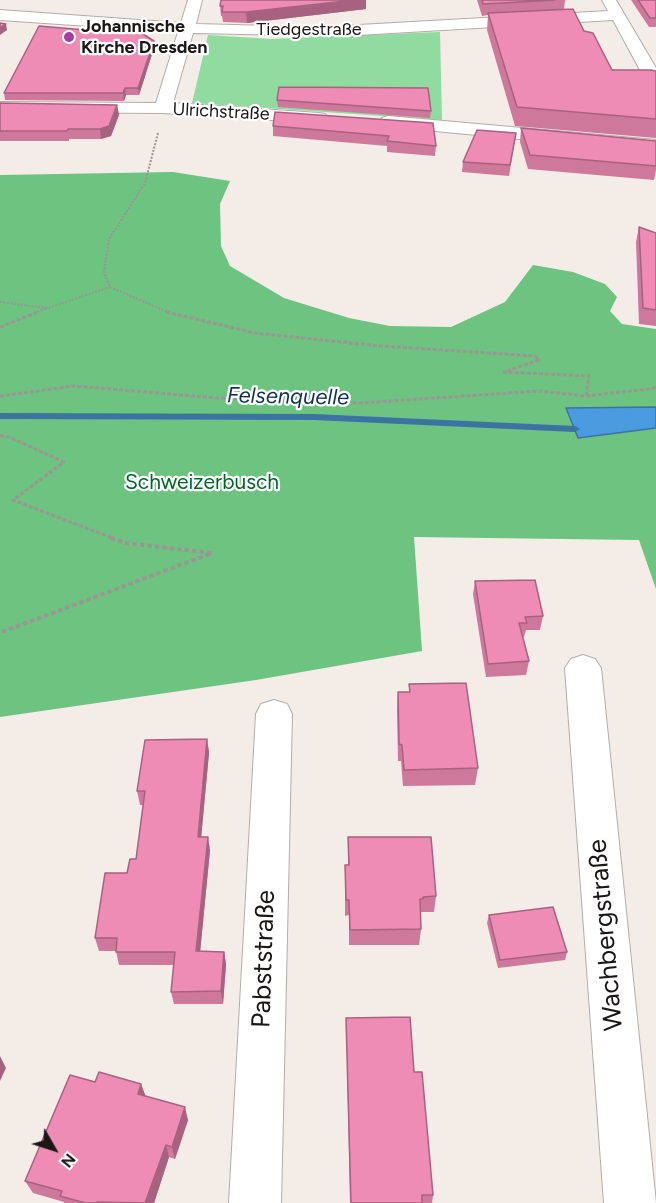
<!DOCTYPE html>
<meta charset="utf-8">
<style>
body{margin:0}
#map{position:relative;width:656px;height:1203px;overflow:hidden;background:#f3ece7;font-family:Figtree,sans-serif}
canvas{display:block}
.north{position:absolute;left:24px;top:1119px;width:60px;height:60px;-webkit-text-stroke:4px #fff;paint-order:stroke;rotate:129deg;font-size:16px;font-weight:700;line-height:24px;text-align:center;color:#1a1716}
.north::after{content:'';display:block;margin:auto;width:21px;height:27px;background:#1a1716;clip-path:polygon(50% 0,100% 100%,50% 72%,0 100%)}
</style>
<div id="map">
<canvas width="656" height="1203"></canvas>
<div class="north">N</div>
</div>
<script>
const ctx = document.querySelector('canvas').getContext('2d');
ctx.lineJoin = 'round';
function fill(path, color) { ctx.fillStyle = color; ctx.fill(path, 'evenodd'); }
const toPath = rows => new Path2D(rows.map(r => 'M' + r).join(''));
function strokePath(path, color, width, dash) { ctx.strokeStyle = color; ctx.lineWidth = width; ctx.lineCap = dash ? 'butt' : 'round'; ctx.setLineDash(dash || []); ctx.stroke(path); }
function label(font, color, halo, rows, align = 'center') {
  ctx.font = font + ' Figtree,sans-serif'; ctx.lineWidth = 4.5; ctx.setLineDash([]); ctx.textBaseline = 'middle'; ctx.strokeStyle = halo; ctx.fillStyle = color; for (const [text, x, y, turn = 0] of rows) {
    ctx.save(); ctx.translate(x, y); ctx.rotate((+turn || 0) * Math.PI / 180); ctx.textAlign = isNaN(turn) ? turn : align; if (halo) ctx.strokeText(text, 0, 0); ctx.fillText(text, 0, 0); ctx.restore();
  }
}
fill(toPath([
 [440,32,442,120,192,103,208,35,271,39]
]), '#90db9f');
fill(toPath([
 [173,172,230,181,220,204,221,246,230,266,284,298,349,318,390,326,451,327,505,302,533,265,573,272,605,284,617,297,610,311,622,324,656,329,656,589,639,540,414,537,422,651,256,680,0,717,0,175]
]), '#6dc380');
const water = toPath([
 [656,407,656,428,578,438,566,408,656,407]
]);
fill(water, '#4a9bdf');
strokePath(water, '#3c73a3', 1.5);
fill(toPath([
 [0,413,314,414,575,426,580,429,575,432,314,420,0,419,0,413]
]), '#3c73a3');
const minor = toPath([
 [188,0,202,0,196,24,272,26,341,26,608,11,602,0,616,0,656,68,656,88,650,87,647,83,613,20,341,36,193,33,173,103,319,113,325,114,328,118,325,122,319,123,163,113,0,112,0,102,156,103,178,32,0,20,0,10,181,23,188,0],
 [388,116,656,140,656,152,382,126,379,122,382,118,388,116],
 [583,655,595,659,601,668,656,1203,604,1203,565,668,571,659,583,655],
 [274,700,287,704,292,714,281,1203,229,1203,256,714,261,704,274,700]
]);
strokePath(minor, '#b3ada8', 2);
strokePath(toPath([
 [158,133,145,183,109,239,104,272,110,287,170,313],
 [0,302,48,308,110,287],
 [34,313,47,308]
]), '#9b9693', 2, [2, 1.5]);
strokePath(toPath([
 [166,312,255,333,380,346,535,356,539,360,504,372,589,376,586,396],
 [0,327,38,312],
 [0,396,74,386,218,398,361,403,539,391,586,396,656,388],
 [0,436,9,437,64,462,13,500,115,539]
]), '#9b9693', 3, [4, 2]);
strokePath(toPath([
 [2,632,212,553,125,543,111,538]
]), '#9b9693', 4, [4.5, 3]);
fill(minor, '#fff');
fill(toPath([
 [477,0,565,0,564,9,584,31,612,70,656,71,656,138,515,126,487,30,488,15,482,16],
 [631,0,656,0,656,27,649,27],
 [220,6,366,9,247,23,223,22,222,16,221,16],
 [154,48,139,95,126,95,124,101,5,100,4,93],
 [277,100,431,111,430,118,278,107],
 [0,103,117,105,119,115,111,136,101,139,69,139,69,141,0,141],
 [275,112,436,146,435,156,387,152,387,146,273,136,273,126],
 [521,128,656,141,656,170,654,180,528,169,520,142],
 [516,133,509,176,462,172,463,162],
 [639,227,656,233,656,326,639,324,636,242],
 [475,581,543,616,540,630,526,630,524,637,523,637,529,661,526,675,486,677,473,594],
 [409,684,478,768,475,785,403,786,401,761,398,761,397,709,398,692,409,692],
 [207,739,209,753,201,837,210,850,200,951,224,952,226,964,223,1004,174,1004,171,992,174,965,119,965,116,951,99,951,95,938,127,873,136,859,143,805,140,805,137,791],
 [348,837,436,896,434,912,421,912,421,929,419,945,349,945,349,915,345,916,345,865,348,865],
 [489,915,567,952,565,960,498,968,487,923],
 [346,1018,414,1072,433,1195,432,1203,350,1203],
 [95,1082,141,1084,145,1096,188,1120,175,1159,169,1157,154,1203,64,1203,64,1202,33,1193,25,1181]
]), '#ce789c');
fill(toPath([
 [355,0,366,0,366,9,247,23,246,12],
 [6,24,7,30,0,35,0,28],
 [154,41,154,48,139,95,138,88],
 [125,88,126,95,124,101,123,93],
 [117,105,119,115,111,136,101,139,100,129],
 [207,739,209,753,200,850,198,837],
 [208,837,210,850,199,964,196,951],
 [224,952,226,964,223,1004,221,991],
 [0,1056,6,1068,0,1081],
 [141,1084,146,1097,138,1094],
 [185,1107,188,1120,175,1159,172,1147],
 [166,1145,169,1157,154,1203,145,1203]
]), '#a7627f');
const building = toPath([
 [221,0,355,0,246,12,222,12,223,6,220,6,221,0],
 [482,0,555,0,483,4,482,0],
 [638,0,656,0,656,18,650,18,638,0],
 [573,9,584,31,593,33,612,70,651,70,656,71,656,119,517,107,488,13,573,9],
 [0,23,6,24,0,28,0,23],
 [113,23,129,25,154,41,138,88,125,88,123,93,4,93,39,26,109,32,113,23],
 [279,87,428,88,431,111,277,100,279,87],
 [0,103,117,105,109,126,100,129,68,129,67,131,0,131,0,103],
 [275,112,433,123,436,146,387,141,389,136,273,126,275,112],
 [521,128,656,141,656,166,530,155,521,128],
 [477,130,516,133,510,165,463,162,477,130],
 [639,227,656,233,656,310,643,308,639,227],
 [535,580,543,616,525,617,527,623,519,623,529,661,488,664,475,581,535,580],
 [466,683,478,768,404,770,402,745,399,744,398,692,410,692,409,684,466,683],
 [207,739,198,837,208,837,196,951,224,952,221,991,171,992,175,952,116,952,117,938,95,938,105,873,127,873,130,859,136,859,145,791,137,791,145,740,207,739],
 [348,837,431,837,436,896,423,897,423,899,420,899,421,929,350,930,349,900,346,900,345,865,349,865,348,837],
 [553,907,567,952,500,960,489,915,553,907],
 [410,1017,414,1072,422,1072,433,1195,422,1195,422,1203,351,1203,346,1018,410,1017],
 [99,1072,141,1084,138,1094,185,1107,172,1147,166,1145,145,1203,97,1202,97,1203,85,1203,60,1196,62,1191,25,1181,70,1075,95,1082,99,1072]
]);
fill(building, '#ef8cb5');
strokePath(building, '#a7627f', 1.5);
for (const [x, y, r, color] of [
 [69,37,6,"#a23fa5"]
]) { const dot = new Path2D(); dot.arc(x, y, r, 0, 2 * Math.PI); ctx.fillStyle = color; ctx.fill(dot); strokePath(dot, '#fff', 2); }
label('bold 18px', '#1a1716', '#fff', [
 ["Johannische",81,27],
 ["Kirche Dresden",81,48]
], 'left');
label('18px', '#1a1716', '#fff', [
 ["Tiedgestraße",309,30],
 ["Ulrichstraße",221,112,3]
]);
label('21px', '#00682b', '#fff', [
 ["Schweizerbusch",202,483]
]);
label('italic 22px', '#11334f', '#fff', [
 ["Felsenquelle",288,397,1]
]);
label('26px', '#1a1716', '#fff', [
 ["Wachbergstraße",606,935,-95],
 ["Pabststraße",264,959,-88]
]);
</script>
